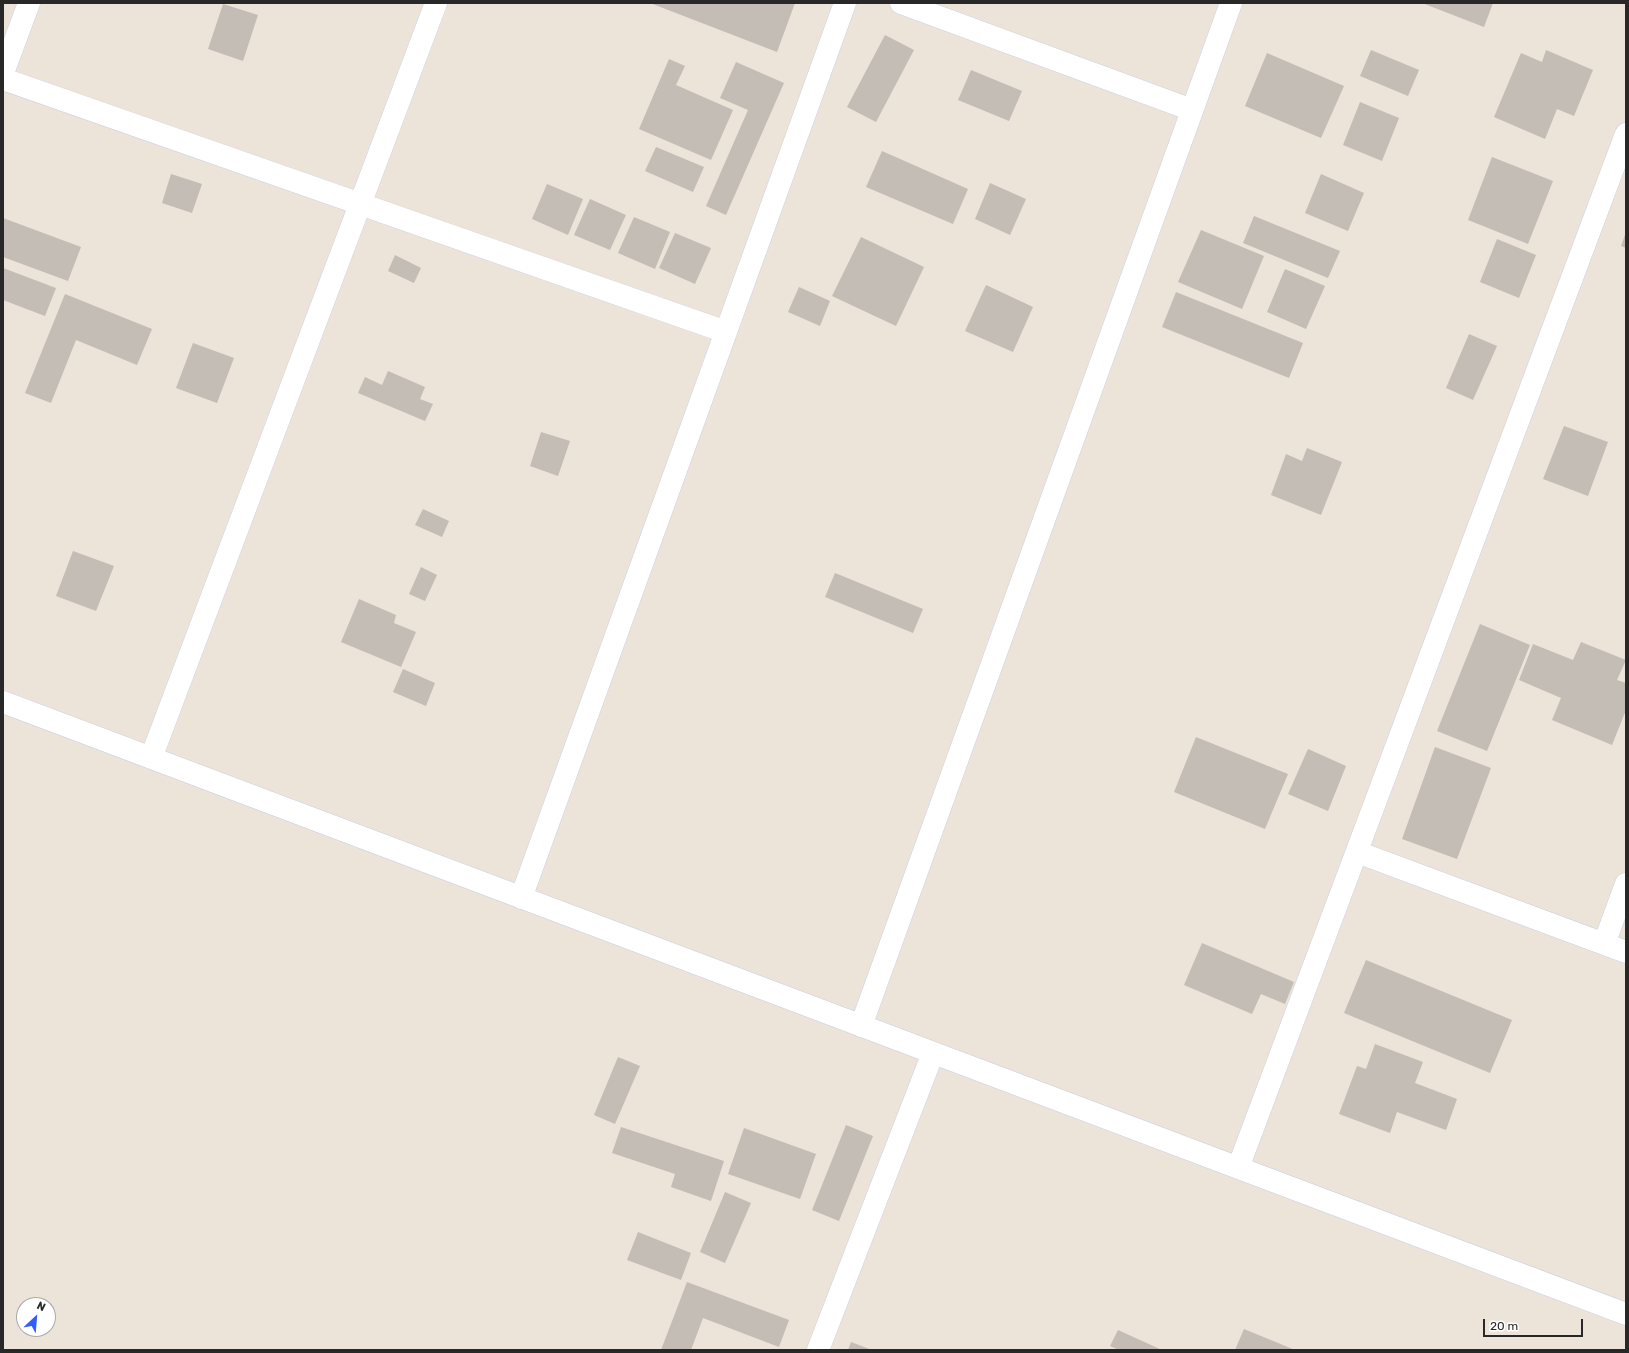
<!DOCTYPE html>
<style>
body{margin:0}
#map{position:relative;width:1629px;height:1353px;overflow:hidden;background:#ece3d9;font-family:Rubik,sans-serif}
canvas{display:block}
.frame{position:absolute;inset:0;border:4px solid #282828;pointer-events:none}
.north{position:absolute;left:16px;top:1297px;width:40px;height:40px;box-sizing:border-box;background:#fff;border:1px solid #a9a9a9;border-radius:50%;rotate:26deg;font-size:11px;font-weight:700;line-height:16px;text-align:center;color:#282828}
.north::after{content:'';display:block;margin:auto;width:14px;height:18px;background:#335cff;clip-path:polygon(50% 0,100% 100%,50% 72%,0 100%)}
.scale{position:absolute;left:1483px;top:1319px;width:100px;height:18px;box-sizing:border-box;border:2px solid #282828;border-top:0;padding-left:5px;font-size:12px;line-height:14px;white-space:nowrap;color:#282828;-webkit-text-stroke:3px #fff;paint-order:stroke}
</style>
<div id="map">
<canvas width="1629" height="1353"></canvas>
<div class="frame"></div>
<div class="north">N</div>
<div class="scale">20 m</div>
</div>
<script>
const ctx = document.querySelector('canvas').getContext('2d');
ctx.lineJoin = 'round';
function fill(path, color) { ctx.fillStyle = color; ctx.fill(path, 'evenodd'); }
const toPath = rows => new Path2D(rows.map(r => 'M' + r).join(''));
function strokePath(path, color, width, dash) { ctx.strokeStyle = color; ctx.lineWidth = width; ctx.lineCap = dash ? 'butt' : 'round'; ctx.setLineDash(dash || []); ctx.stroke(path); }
fill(toPath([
 [650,3,795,3,777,52],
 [1422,3,1493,3,1484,27],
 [223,4,258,15,243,61,208,49],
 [885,35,914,50,876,122,847,107],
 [1371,50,1419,70,1408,96,1360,76],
 [1546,50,1593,70,1574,116,1557,109,1545,139,1494,117,1521,53,1542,62],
 [1267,53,1344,86,1321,138,1245,106],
 [669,59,685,66,676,85,733,110,711,160,639,129],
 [736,62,784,83,726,215,706,206,748,110,720,98],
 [971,70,1022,91,1009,121,958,100],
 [1360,102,1399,118,1382,161,1343,145],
 [656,147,704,167,693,192,645,171],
 [882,151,968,189,953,224,866,187],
 [1492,157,1553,181,1528,244,1468,220],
 [171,174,202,184,192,213,162,203],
 [1321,174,1364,193,1348,231,1305,213],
 [990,183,1026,199,1010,235,975,219],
 [547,184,583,199,568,235,532,219],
 [590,199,626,215,610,250,574,235],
 [1254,216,1340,251,1328,278,1243,243],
 [634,217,670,232,655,269,618,253],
 [3,218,81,247,68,281,3,257],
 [1201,230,1264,256,1242,309,1178,282],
 [1626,232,1626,248,1621,246],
 [675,233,711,248,695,284,659,268],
 [861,237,924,267,896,326,832,296],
 [1497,239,1536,255,1519,298,1480,282],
 [395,255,421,268,414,283,388,271],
 [3,268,56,288,45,316,3,300],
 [1285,269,1325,286,1306,329,1267,312],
 [986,285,1033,307,1013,352,965,331],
 [799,287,830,301,820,326,788,312],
 [1176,292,1303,343,1289,378,1162,327],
 [65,294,152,329,137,365,76,340,51,403,25,393],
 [1469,334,1497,346,1473,400,1446,388],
 [193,343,234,358,217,403,176,388],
 [388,371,425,387,420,399,433,404,425,421,358,393,365,377,382,385],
 [1564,426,1608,442,1588,496,1543,479],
 [541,432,570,441,558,476,530,466],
 [1307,448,1342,462,1321,515,1271,495,1286,454,1302,461],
 [423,509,449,521,442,537,415,525],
 [73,551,114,566,96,611,56,596],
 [421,567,437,575,425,601,409,594],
 [835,573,923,609,913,633,825,597],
 [359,599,396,615,394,623,416,632,401,667,341,642],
 [1480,624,1530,645,1487,751,1437,731],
 [1581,642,1626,660,1617,680,1626,683,1626,710,1612,745,1552,720,1561,698,1519,680,1533,644,1573,660],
 [403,669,435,683,426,706,393,692],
 [1196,737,1288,774,1265,829,1174,792],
 [1435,747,1491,768,1457,859,1402,839],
 [1308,749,1346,766,1328,811,1288,794],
 [1202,943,1294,982,1285,1004,1261,994,1252,1014,1184,985],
 [1366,960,1512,1020,1490,1073,1344,1013],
 [1375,1044,1423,1062,1415,1083,1457,1099,1446,1130,1397,1112,1390,1133,1339,1114,1357,1066,1366,1069],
 [618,1057,640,1066,615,1124,594,1115],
 [846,1125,873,1136,839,1221,812,1210],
 [621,1127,724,1161,711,1201,671,1187,675,1174,612,1153],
 [744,1128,816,1154,800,1199,728,1174],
 [725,1192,751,1203,725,1263,700,1252],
 [638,1232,691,1253,681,1280,627,1260],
 [687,1282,789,1320,779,1347,703,1318,691,1350,661,1350],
 [1244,1329,1295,1350,1235,1350],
 [1118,1330,1162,1350,1119,1350,1110,1346],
 [851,1342,872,1350,848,1350]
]), '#c3bdb6');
const street = toPath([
 [901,3,1192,110],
 [3,73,29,3],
 [3,79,726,332],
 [3,702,1626,1314],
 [151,758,436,3],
 [1357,852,1626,952],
 [521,898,845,3],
 [1604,944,1626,884],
 [861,1026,1231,3],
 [1238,1168,1626,134],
 [818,1350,933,1053]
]);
strokePath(street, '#ced2e3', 23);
strokePath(street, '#fff', 22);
</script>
